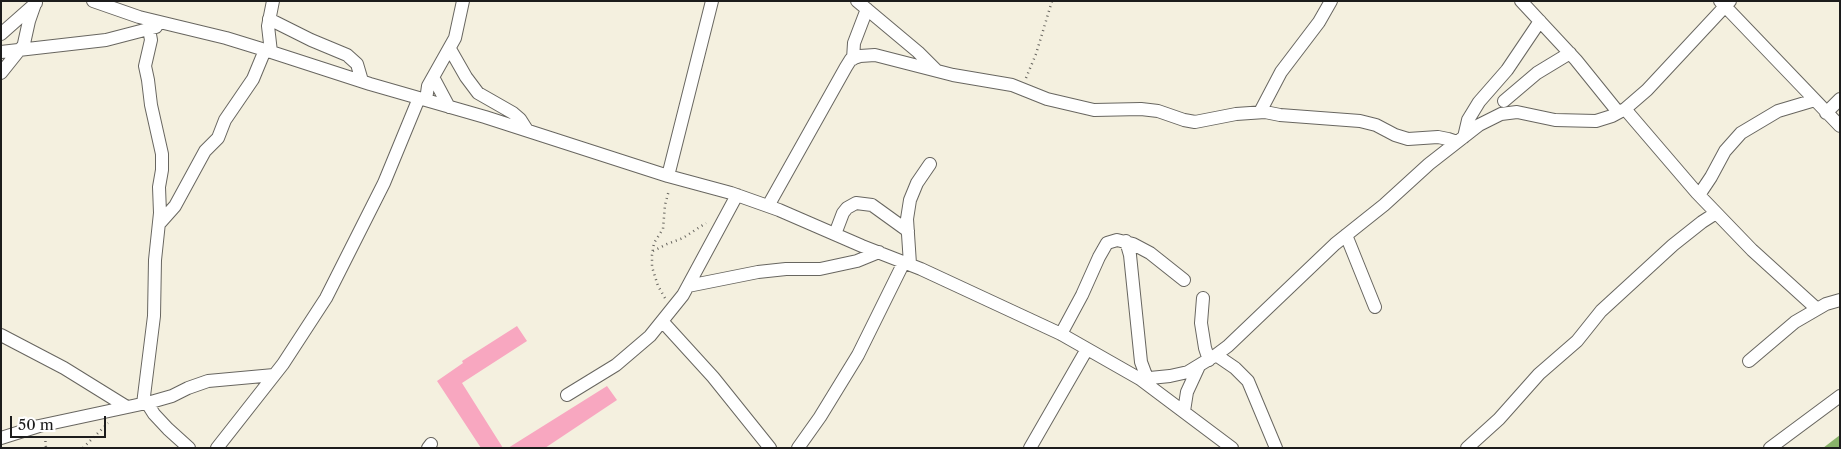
<!DOCTYPE html>
<style>
body{margin:0}
#map{position:relative;width:1841px;height:449px;overflow:hidden;background:#f4f0df;font-family:"Libre Caslon Text",serif}
canvas{display:block}
.frame{position:absolute;inset:0;border:2px solid #1c1c1c;pointer-events:none}
.scale{position:absolute;left:10px;top:416px;width:96px;height:22px;box-sizing:border-box;border:2px solid #1c1c1c;border-top:0;padding-left:6px;font-size:15px;line-height:18px;white-space:nowrap;color:#1c1c1c;-webkit-text-stroke:4px #fff;paint-order:stroke}
</style>
<div id="map">
<canvas width="1841" height="449"></canvas>
<div class="frame"></div>
<div class="scale">50 m</div>
</div>
<script>
const ctx = document.querySelector('canvas').getContext('2d');
ctx.lineJoin = 'round';
function fill(path, color) { ctx.fillStyle = color; ctx.fill(path, 'evenodd'); }
const toPath = rows => new Path2D(rows.map(r => 'M' + r).join(''));
function strokePath(path, color, width, dash) { ctx.strokeStyle = color; ctx.lineWidth = width; ctx.lineCap = dash ? 'butt' : 'round'; ctx.setLineDash(dash || []); ctx.stroke(path); }
fill(toPath([
 [1840,435,1840,448,1823,448]
]), '#89b36a');
fill(toPath([
 [517,326,527,341,462,383,503,448,481,448,437,381,463,363,462,361],
 [607,386,617,400,545,448,508,448]
]), '#f8a7c0');
const minor = toPath([
 [93,1,139,17,226,38,265,50,370,84,485,117,668,176,731,193,779,210,862,246,921,269,1061,334,1140,379,1232,448],
 [857,1,918,52,936,70],
 [1521,1,1576,60,1618,112],
 [1720,1,1840,126],
 [269,19,311,40,347,55,357,64,362,81],
 [1,34,36,3],
 [23,48,29,21,36,1],
 [450,49,466,77,478,93,513,113,520,119,527,130],
 [1,52,106,40,156,27],
 [271,52,268,26,273,1],
 [853,59,854,43,867,9],
 [1,73,21,48],
 [433,77,449,107],
 [426,100,428,86,455,38,463,1],
 [1504,101,1537,73,1570,53],
 [1625,109,1697,193,1752,250,1817,309],
 [1260,112,1281,72,1319,22,1331,1],
 [1826,113,1840,99],
 [1464,137,1468,120,1479,102,1507,70,1540,21],
 [668,176,712,1],
 [1699,195,1711,177,1725,151,1741,133,1778,111,1815,100],
 [768,206,846,67,851,59,860,56,875,55,953,75,1012,85,1047,99,1094,110,1141,109,1158,111,1184,120,1195,122,1236,114,1265,112,1280,115,1360,121,1376,125,1395,135,1408,139,1438,137,1448,139,1457,142],
 [159,224,175,206,205,151,218,138,225,120,253,79,265,50],
 [835,234,843,213,847,208,856,203,872,205,908,231],
 [1346,235,1375,307],
 [1126,241,1130,255,1141,362,1147,378],
 [910,264,907,219,910,200,917,183,930,164],
 [688,286,758,272,786,269,820,269,857,261,879,252],
 [1203,298,1201,323,1205,348,1209,360],
 [662,321,713,377,770,448],
 [1061,334,1082,295,1099,257,1107,243,1117,240,1133,244,1150,253,1184,280],
 [1,335,64,368,127,407],
 [1216,355,1235,368,1248,381,1276,448],
 [1749,361,1795,322,1826,304,1840,300],
 [1140,379,1170,376,1188,372,1216,355,1228,346,1335,244,1384,205,1429,164,1479,125,1501,114,1517,112,1555,120,1596,121,1612,116,1625,109,1647,90,1730,1],
 [567,395,616,365,650,336,683,295,737,195],
 [147,403,154,414,168,429,189,448],
 [143,404,154,316,155,260,160,213,159,187,162,170,162,154,151,105,148,80,145,66,151,40,149,29],
 [1184,411,1187,392,1199,366],
 [1,438,39,426,151,402,172,396,188,388,208,381,274,375],
 [217,448,283,364,326,298,384,183,419,98],
 [428,448,431,444],
 [798,448,820,417,858,355,904,262],
 [1030,448,1087,349],
 [1467,448,1499,419,1539,374,1577,341,1601,311,1673,245,1702,222,1716,213],
 [1770,448,1840,396]
]);
strokePath(minor, '#686660', 14);
strokePath(toPath([
 [1026,78,1036,54,1052,1],
 [653,251,667,244,683,238,706,223],
 [665,298,658,286,652,267,652,255,654,243,663,229,665,205,669,190],
 [45,436,46,448],
 [83,448,108,423]
]), '#686660', 2.5, [1, 4]);
strokePath(minor, '#fff', 12);
</script>
